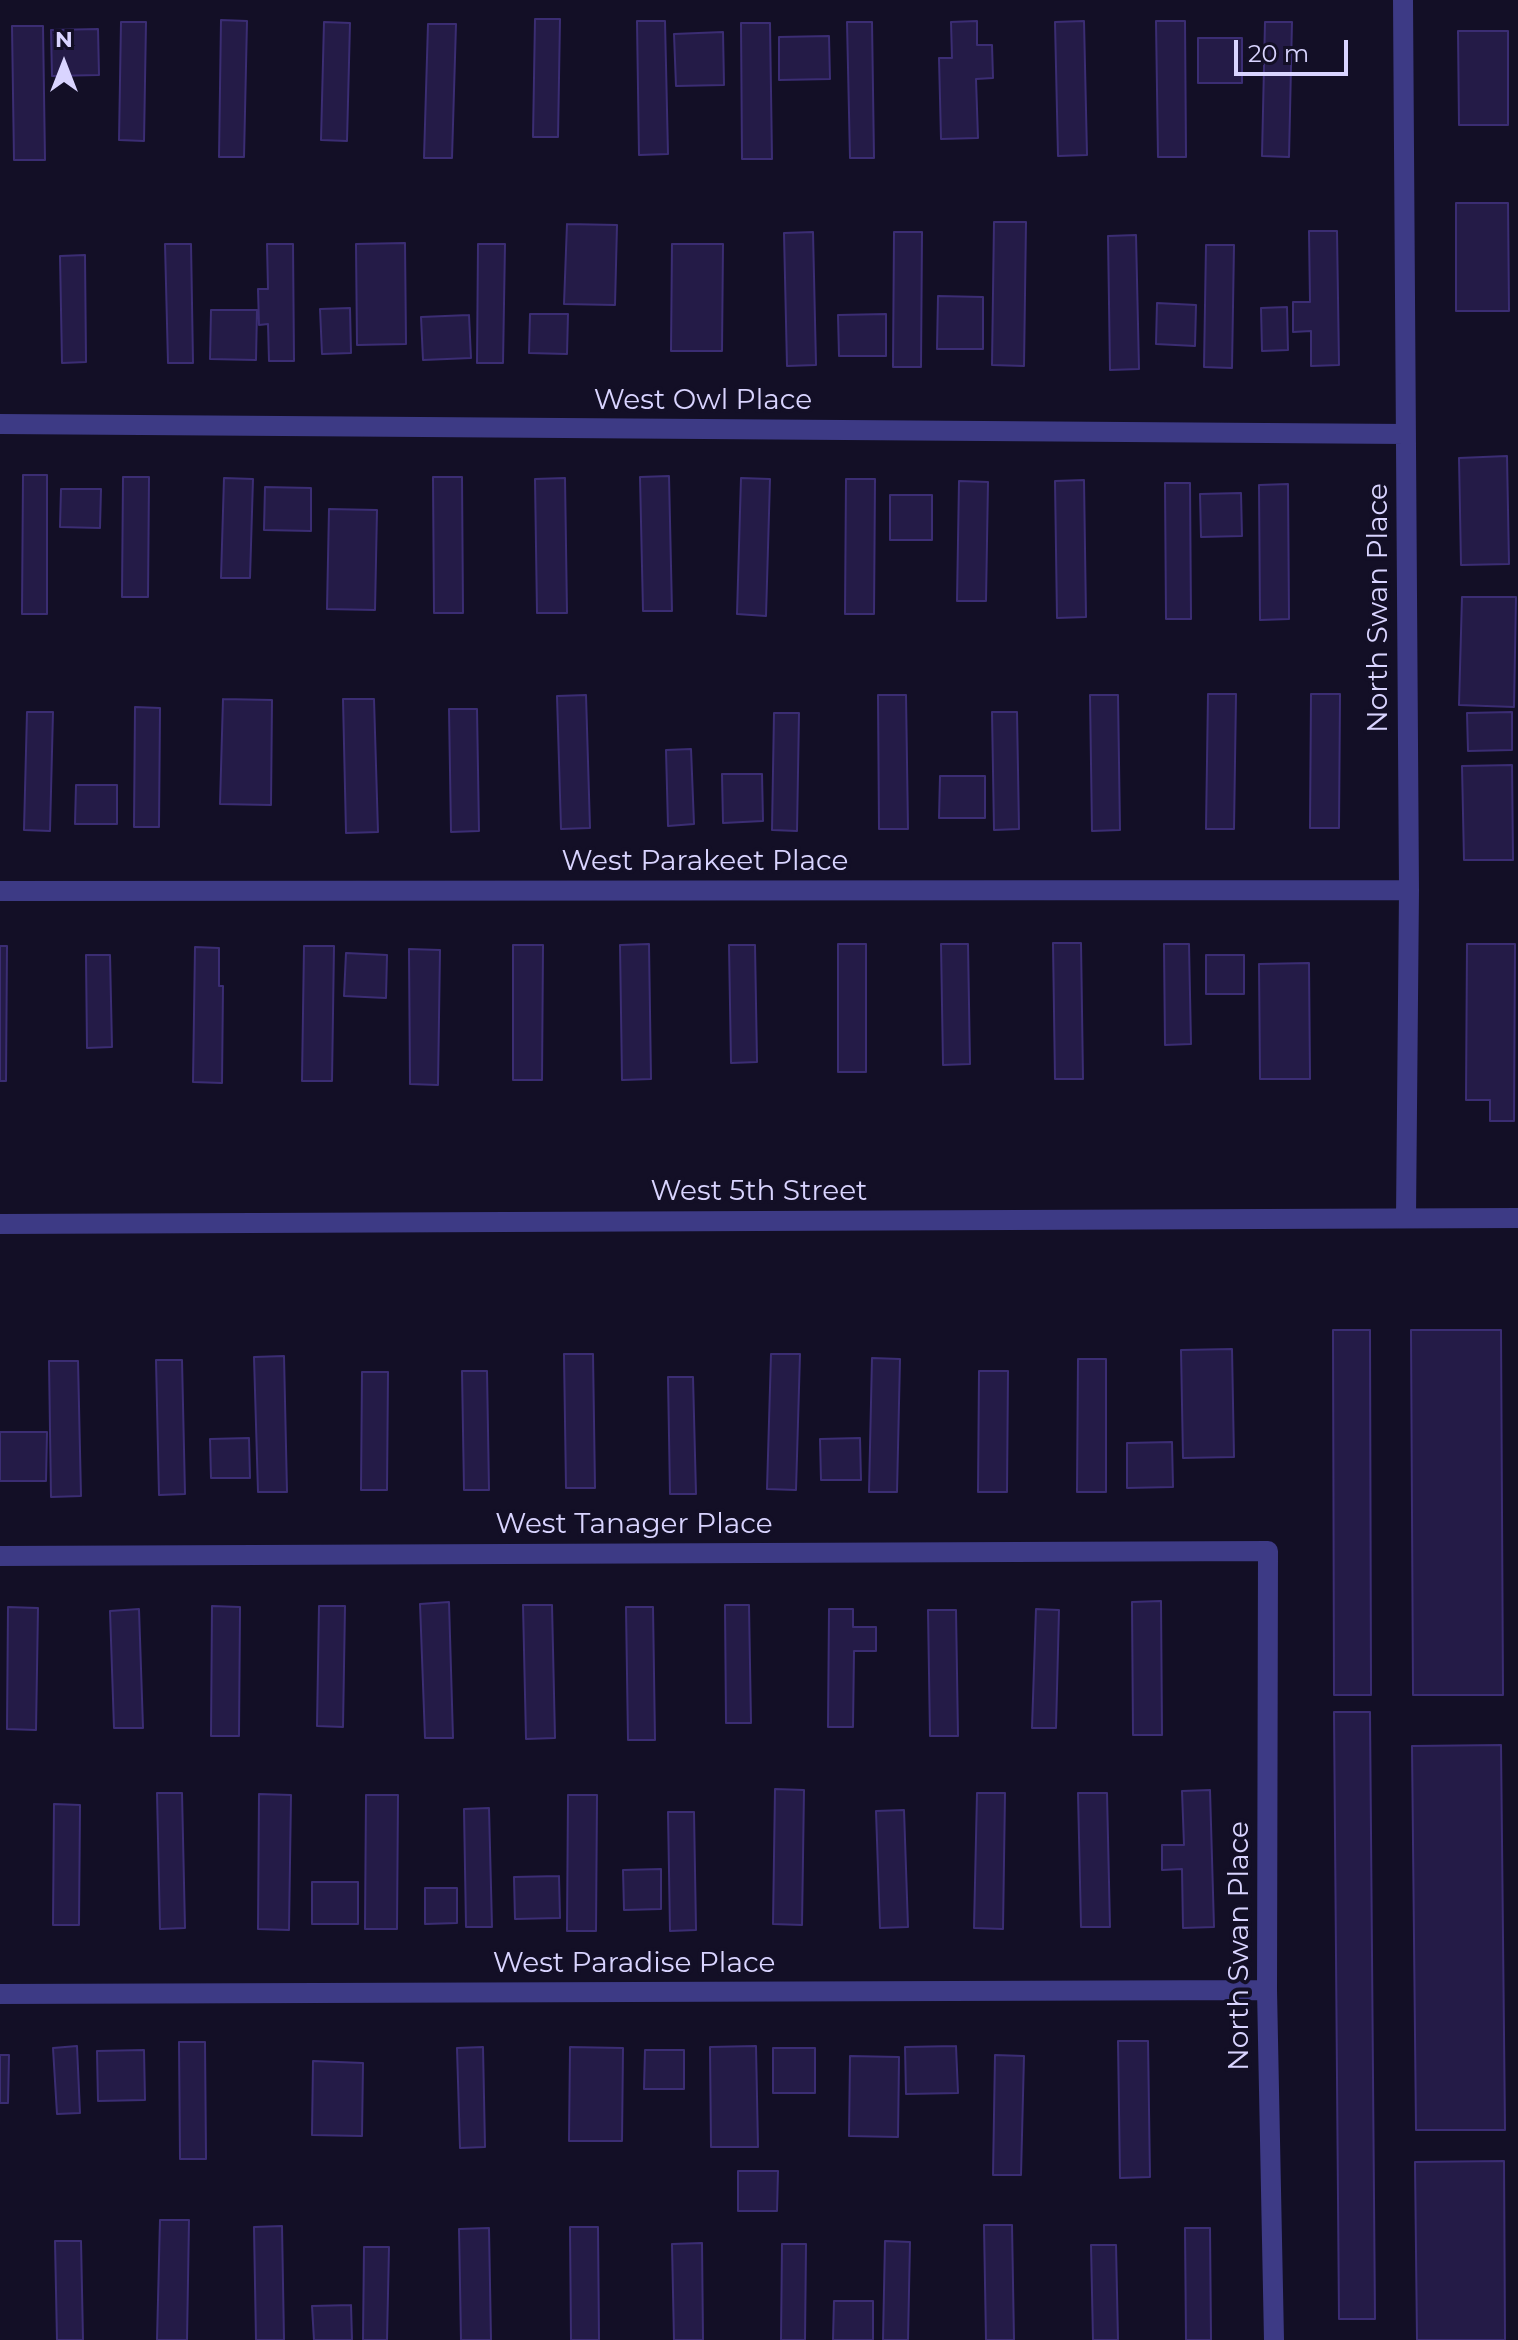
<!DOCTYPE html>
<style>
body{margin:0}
#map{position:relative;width:1518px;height:2340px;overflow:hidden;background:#130f26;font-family:Montserrat,sans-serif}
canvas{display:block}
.north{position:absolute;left:24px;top:24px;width:80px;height:80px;-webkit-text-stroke:6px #130f26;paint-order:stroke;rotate:0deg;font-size:22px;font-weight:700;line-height:32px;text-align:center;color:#d9d4ff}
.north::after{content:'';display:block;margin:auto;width:28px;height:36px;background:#d9d4ff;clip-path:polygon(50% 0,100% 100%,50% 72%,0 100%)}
.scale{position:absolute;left:1234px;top:40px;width:114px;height:36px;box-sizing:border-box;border:4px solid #d9d4ff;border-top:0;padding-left:10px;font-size:24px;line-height:28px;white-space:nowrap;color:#d9d4ff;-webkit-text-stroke:6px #130f26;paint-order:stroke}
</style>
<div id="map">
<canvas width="1518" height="2340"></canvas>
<div class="north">N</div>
<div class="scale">20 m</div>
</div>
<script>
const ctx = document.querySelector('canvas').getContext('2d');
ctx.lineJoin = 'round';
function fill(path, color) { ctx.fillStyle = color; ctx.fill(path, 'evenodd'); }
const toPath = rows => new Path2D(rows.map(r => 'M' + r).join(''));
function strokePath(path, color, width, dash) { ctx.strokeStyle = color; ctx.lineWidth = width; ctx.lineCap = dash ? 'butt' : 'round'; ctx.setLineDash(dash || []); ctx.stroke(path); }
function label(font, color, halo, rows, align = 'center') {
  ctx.font = font + ' Montserrat,sans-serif'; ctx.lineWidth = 8; ctx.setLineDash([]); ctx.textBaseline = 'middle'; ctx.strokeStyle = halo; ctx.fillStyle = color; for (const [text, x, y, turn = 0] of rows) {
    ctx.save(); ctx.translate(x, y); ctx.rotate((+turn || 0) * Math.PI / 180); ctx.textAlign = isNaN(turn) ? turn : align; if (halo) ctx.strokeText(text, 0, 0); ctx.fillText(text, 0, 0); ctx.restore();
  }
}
const building = toPath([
 [535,19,560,19,558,137,533,137,535,19],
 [221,20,247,21,244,157,219,157,221,20],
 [637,21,665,21,668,154,639,155,637,21],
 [977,21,977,45,992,45,993,78,976,79,978,138,941,139,939,58,952,58,951,22,977,21],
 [1084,21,1087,155,1058,156,1055,22,1084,21],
 [1156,21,1185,21,1186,157,1158,157,1156,21],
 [121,22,146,22,144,141,119,140,121,22],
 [324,22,350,23,347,141,321,140,324,22],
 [847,22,872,22,874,158,850,158,847,22],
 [1265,22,1292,22,1289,157,1262,156,1265,22],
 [741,23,770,23,772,159,742,159,741,23],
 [428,24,456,24,452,158,424,158,428,24],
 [12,26,43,26,45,160,14,160,12,26],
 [98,29,99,75,52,76,51,30,98,29],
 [1458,31,1508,31,1508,125,1459,125,1458,31],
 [723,32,724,85,676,86,674,34,723,32],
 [829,36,830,79,779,80,779,37,829,36],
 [1198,38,1242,38,1242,83,1198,83,1198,38],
 [1456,203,1508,203,1509,311,1456,311,1456,203],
 [994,222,1026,222,1024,366,992,365,994,222],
 [567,224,617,225,615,305,564,304,567,224],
 [1309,231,1337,231,1339,365,1311,366,1311,331,1293,332,1293,302,1310,302,1309,231],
 [813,232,816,365,787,366,784,233,813,232],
 [894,232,922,232,921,367,893,367,894,232],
 [1136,235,1139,369,1110,370,1108,236,1136,235],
 [405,243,406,344,357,345,356,244,405,243],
 [165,244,191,244,193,363,168,363,165,244],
 [267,244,293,244,294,361,269,361,268,324,259,325,258,289,268,289,267,244],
 [478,244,505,244,503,363,477,363,478,244],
 [672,244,723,244,722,351,671,351,672,244],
 [1206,245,1234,245,1232,368,1204,367,1206,245],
 [85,255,86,362,62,363,60,256,85,255],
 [938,296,983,297,983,349,937,349,938,296],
 [1157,303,1196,305,1195,346,1156,344,1157,303],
 [1287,307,1288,350,1262,351,1261,308,1287,307],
 [350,308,351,353,322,354,320,309,350,308],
 [211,310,257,310,256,360,210,359,211,310],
 [530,314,568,314,567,354,529,353,530,314],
 [886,314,886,356,839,356,838,315,886,314],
 [469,315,471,358,423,360,421,317,469,315],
 [1507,456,1509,564,1461,565,1459,458,1507,456],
 [23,475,47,475,47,614,22,614,23,475],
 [669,476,672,611,643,611,640,477,669,476],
 [123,477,149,477,148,597,122,597,123,477],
 [433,477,462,477,463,613,434,613,433,477],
 [224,478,253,479,250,578,221,578,224,478],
 [565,478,567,613,537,613,535,479,565,478],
 [741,478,770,479,766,616,737,614,741,478],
 [846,479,875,479,874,614,845,614,846,479],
 [1084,480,1086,617,1057,618,1055,481,1084,480],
 [959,481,988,482,986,601,957,601,959,481],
 [1165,483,1190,483,1191,619,1166,619,1165,483],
 [1288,484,1289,619,1260,620,1259,485,1288,484],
 [265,487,311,488,311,531,264,530,265,487],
 [61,489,101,489,100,528,60,527,61,489],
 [1241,493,1242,536,1201,537,1200,494,1241,493],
 [890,495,932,495,932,540,890,540,890,495],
 [329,509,377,510,375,610,327,609,329,509],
 [1462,597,1516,597,1514,707,1459,705,1462,597],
 [1208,694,1236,694,1234,829,1206,829,1208,694],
 [1311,694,1340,694,1339,828,1310,828,1311,694],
 [586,695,590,828,561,829,557,696,586,695],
 [878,695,906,695,908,829,879,829,878,695],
 [1090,695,1118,695,1120,830,1092,831,1090,695],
 [223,699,272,700,271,805,220,804,223,699],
 [343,699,374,699,378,832,346,833,343,699],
 [135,707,160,708,159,827,134,827,135,707],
 [449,709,477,709,479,831,451,832,449,709],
 [27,712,53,712,50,831,24,830,27,712],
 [992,712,1017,712,1019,829,994,830,992,712],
 [1512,712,1512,750,1468,751,1467,713,1512,712],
 [774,713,799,713,797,831,772,830,774,713],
 [691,749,694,824,668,826,666,750,691,749],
 [1512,765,1513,860,1464,860,1462,766,1512,765],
 [722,774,762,774,763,821,723,823,722,774],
 [940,776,985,776,985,818,939,818,940,776],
 [76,785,117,785,117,824,75,824,76,785],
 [1053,943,1081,943,1083,1079,1055,1079,1053,943],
 [649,944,651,1079,622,1080,620,945,649,944],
 [838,944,866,944,866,1072,838,1072,838,944],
 [941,944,968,944,970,1064,943,1065,941,944],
 [1164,944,1189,944,1191,1044,1165,1045,1164,944],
 [1467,944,1515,944,1514,1121,1490,1121,1490,1100,1466,1100,1467,944],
 [513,945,543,945,542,1080,513,1080,513,945],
 [729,945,755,945,757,1062,731,1063,729,945],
 [0,946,7,946,6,1081,0,1081,0,946],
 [304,946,334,946,332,1081,302,1081,304,946],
 [195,947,219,948,219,986,223,986,222,1083,193,1082,195,947],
 [409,949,440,950,438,1085,410,1084,409,949],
 [346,953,387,955,386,998,344,996,346,953],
 [86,955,110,955,112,1047,87,1048,86,955],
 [1206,955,1244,955,1244,994,1206,994,1206,955],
 [1309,963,1310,1079,1260,1079,1259,964,1309,963],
 [1333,1330,1370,1330,1371,1695,1334,1695,1333,1330],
 [1411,1330,1501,1330,1503,1695,1413,1695,1411,1330],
 [1232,1349,1234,1457,1183,1458,1181,1350,1232,1349],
 [564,1354,593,1354,595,1488,566,1488,564,1354],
 [771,1354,800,1354,796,1490,767,1489,771,1354],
 [284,1356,287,1492,258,1492,254,1357,284,1356],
 [872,1358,900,1359,897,1492,869,1492,872,1358],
 [1078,1359,1106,1359,1106,1492,1077,1492,1078,1359],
 [156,1360,182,1360,185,1494,159,1495,156,1360],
 [49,1361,78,1361,81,1496,51,1497,49,1361],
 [462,1371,487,1371,489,1490,464,1490,462,1371],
 [979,1371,1008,1371,1007,1492,978,1492,979,1371],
 [362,1372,388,1372,387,1490,361,1490,362,1372],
 [668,1377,693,1377,696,1494,670,1494,668,1377],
 [0,1432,47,1432,46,1481,0,1481,0,1432],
 [249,1438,250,1478,211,1478,210,1439,249,1438],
 [860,1438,861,1480,821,1480,820,1439,860,1438],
 [1172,1442,1173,1487,1127,1488,1127,1443,1172,1442],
 [1161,1601,1162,1735,1133,1735,1132,1602,1161,1601],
 [449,1602,453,1738,425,1738,420,1604,449,1602],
 [523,1605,552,1605,555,1738,526,1739,523,1605],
 [725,1605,749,1605,751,1723,726,1723,725,1605],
 [212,1606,240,1607,239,1736,211,1736,212,1606],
 [319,1606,345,1606,343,1727,317,1726,319,1606],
 [8,1607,38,1608,36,1730,7,1729,8,1607],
 [626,1607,653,1607,655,1740,628,1740,626,1607],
 [139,1609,143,1728,114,1728,110,1611,139,1609],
 [829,1609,853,1609,853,1627,876,1627,876,1651,854,1651,853,1727,828,1727,829,1609],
 [1036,1609,1059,1610,1056,1728,1032,1728,1036,1609],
 [928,1610,956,1610,958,1736,930,1736,928,1610],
 [1334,1712,1370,1712,1375,2319,1339,2319,1334,1712],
 [1501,1745,1505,2130,1416,2130,1412,1746,1501,1745],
 [775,1789,804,1790,802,1925,773,1924,775,1789],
 [1210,1790,1214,1927,1183,1928,1182,1869,1162,1870,1162,1845,1184,1845,1182,1791,1210,1790],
 [157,1793,182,1793,185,1928,160,1929,157,1793],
 [977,1793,1005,1793,1003,1929,974,1928,977,1793],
 [1078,1793,1107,1793,1110,1927,1081,1927,1078,1793],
 [259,1794,291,1795,289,1930,258,1929,259,1794],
 [366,1795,398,1795,397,1929,365,1929,366,1795],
 [568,1795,597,1795,596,1931,567,1931,568,1795],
 [54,1804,80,1805,79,1925,53,1925,54,1804],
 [489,1808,492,1927,466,1927,464,1809,489,1808],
 [904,1810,908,1927,880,1928,876,1811,904,1810],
 [668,1812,694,1812,696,1930,670,1931,668,1812],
 [661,1869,661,1909,624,1910,623,1870,661,1869],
 [559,1876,560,1918,515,1919,514,1877,559,1876],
 [312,1882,358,1882,358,1924,312,1924,312,1882],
 [425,1888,457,1888,457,1923,425,1924,425,1888],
 [1118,2041,1148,2041,1150,2177,1120,2178,1118,2041],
 [179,2042,205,2042,206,2159,180,2159,179,2042],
 [77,2046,80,2113,57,2114,53,2048,77,2046],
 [756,2046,758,2147,711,2147,710,2047,756,2046],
 [956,2046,958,2093,906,2094,905,2047,956,2046],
 [483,2047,485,2147,460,2148,457,2048,483,2047],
 [570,2047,623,2048,622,2141,569,2141,570,2047],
 [773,2048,815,2048,815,2093,773,2093,773,2048],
 [144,2050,145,2100,98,2101,97,2051,144,2050],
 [645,2050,684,2050,684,2089,644,2089,645,2050],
 [0,2055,9,2055,8,2103,0,2103,0,2055],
 [995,2055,1024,2056,1021,2175,993,2175,995,2055],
 [850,2056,899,2057,898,2137,849,2136,850,2056],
 [313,2061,363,2063,362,2136,312,2135,313,2061],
 [1504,2161,1505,2340,1417,2340,1415,2162,1504,2161],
 [738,2171,778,2171,777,2211,738,2211,738,2171],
 [160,2220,189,2220,187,2340,157,2340,160,2220],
 [984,2225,1012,2225,1014,2340,986,2340,984,2225],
 [282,2226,284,2340,256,2340,254,2227,282,2226],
 [570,2227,598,2227,599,2340,571,2340,570,2227],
 [489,2228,491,2340,461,2340,459,2229,489,2228],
 [1185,2228,1210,2228,1211,2340,1186,2340,1185,2228],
 [55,2241,81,2241,83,2340,57,2340,55,2241],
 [885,2241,910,2242,908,2340,883,2340,885,2241],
 [702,2243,703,2340,674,2340,672,2244,702,2243],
 [782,2244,806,2244,805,2340,781,2340,782,2244],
 [1091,2245,1116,2245,1118,2340,1093,2340,1091,2245],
 [364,2247,389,2247,387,2340,363,2340,364,2247],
 [834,2301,873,2301,873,2340,833,2340,834,2301],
 [351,2305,352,2340,314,2340,312,2306,351,2305]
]);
fill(building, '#241b47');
strokePath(building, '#3b2d73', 2);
strokePath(toPath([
 [1403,0,1409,890,1406,1217],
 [0,424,1406,434],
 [0,891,1409,890],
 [0,1224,1518,1218],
 [0,1556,1268,1551,1267,1990,1274,2340],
 [0,1994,1267,1990]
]), '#3d3a85', 20);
label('28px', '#d9d4ff', '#130f26', [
 ["West Owl Place",703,401],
 ["North Swan Place",1379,608,-90],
 ["West Parakeet Place",705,862],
 ["West 5th Street",759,1192],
 ["West Tanager Place",634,1525],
 ["North Swan Place",1240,1946,-90],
 ["West Paradise Place",634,1964]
]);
</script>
